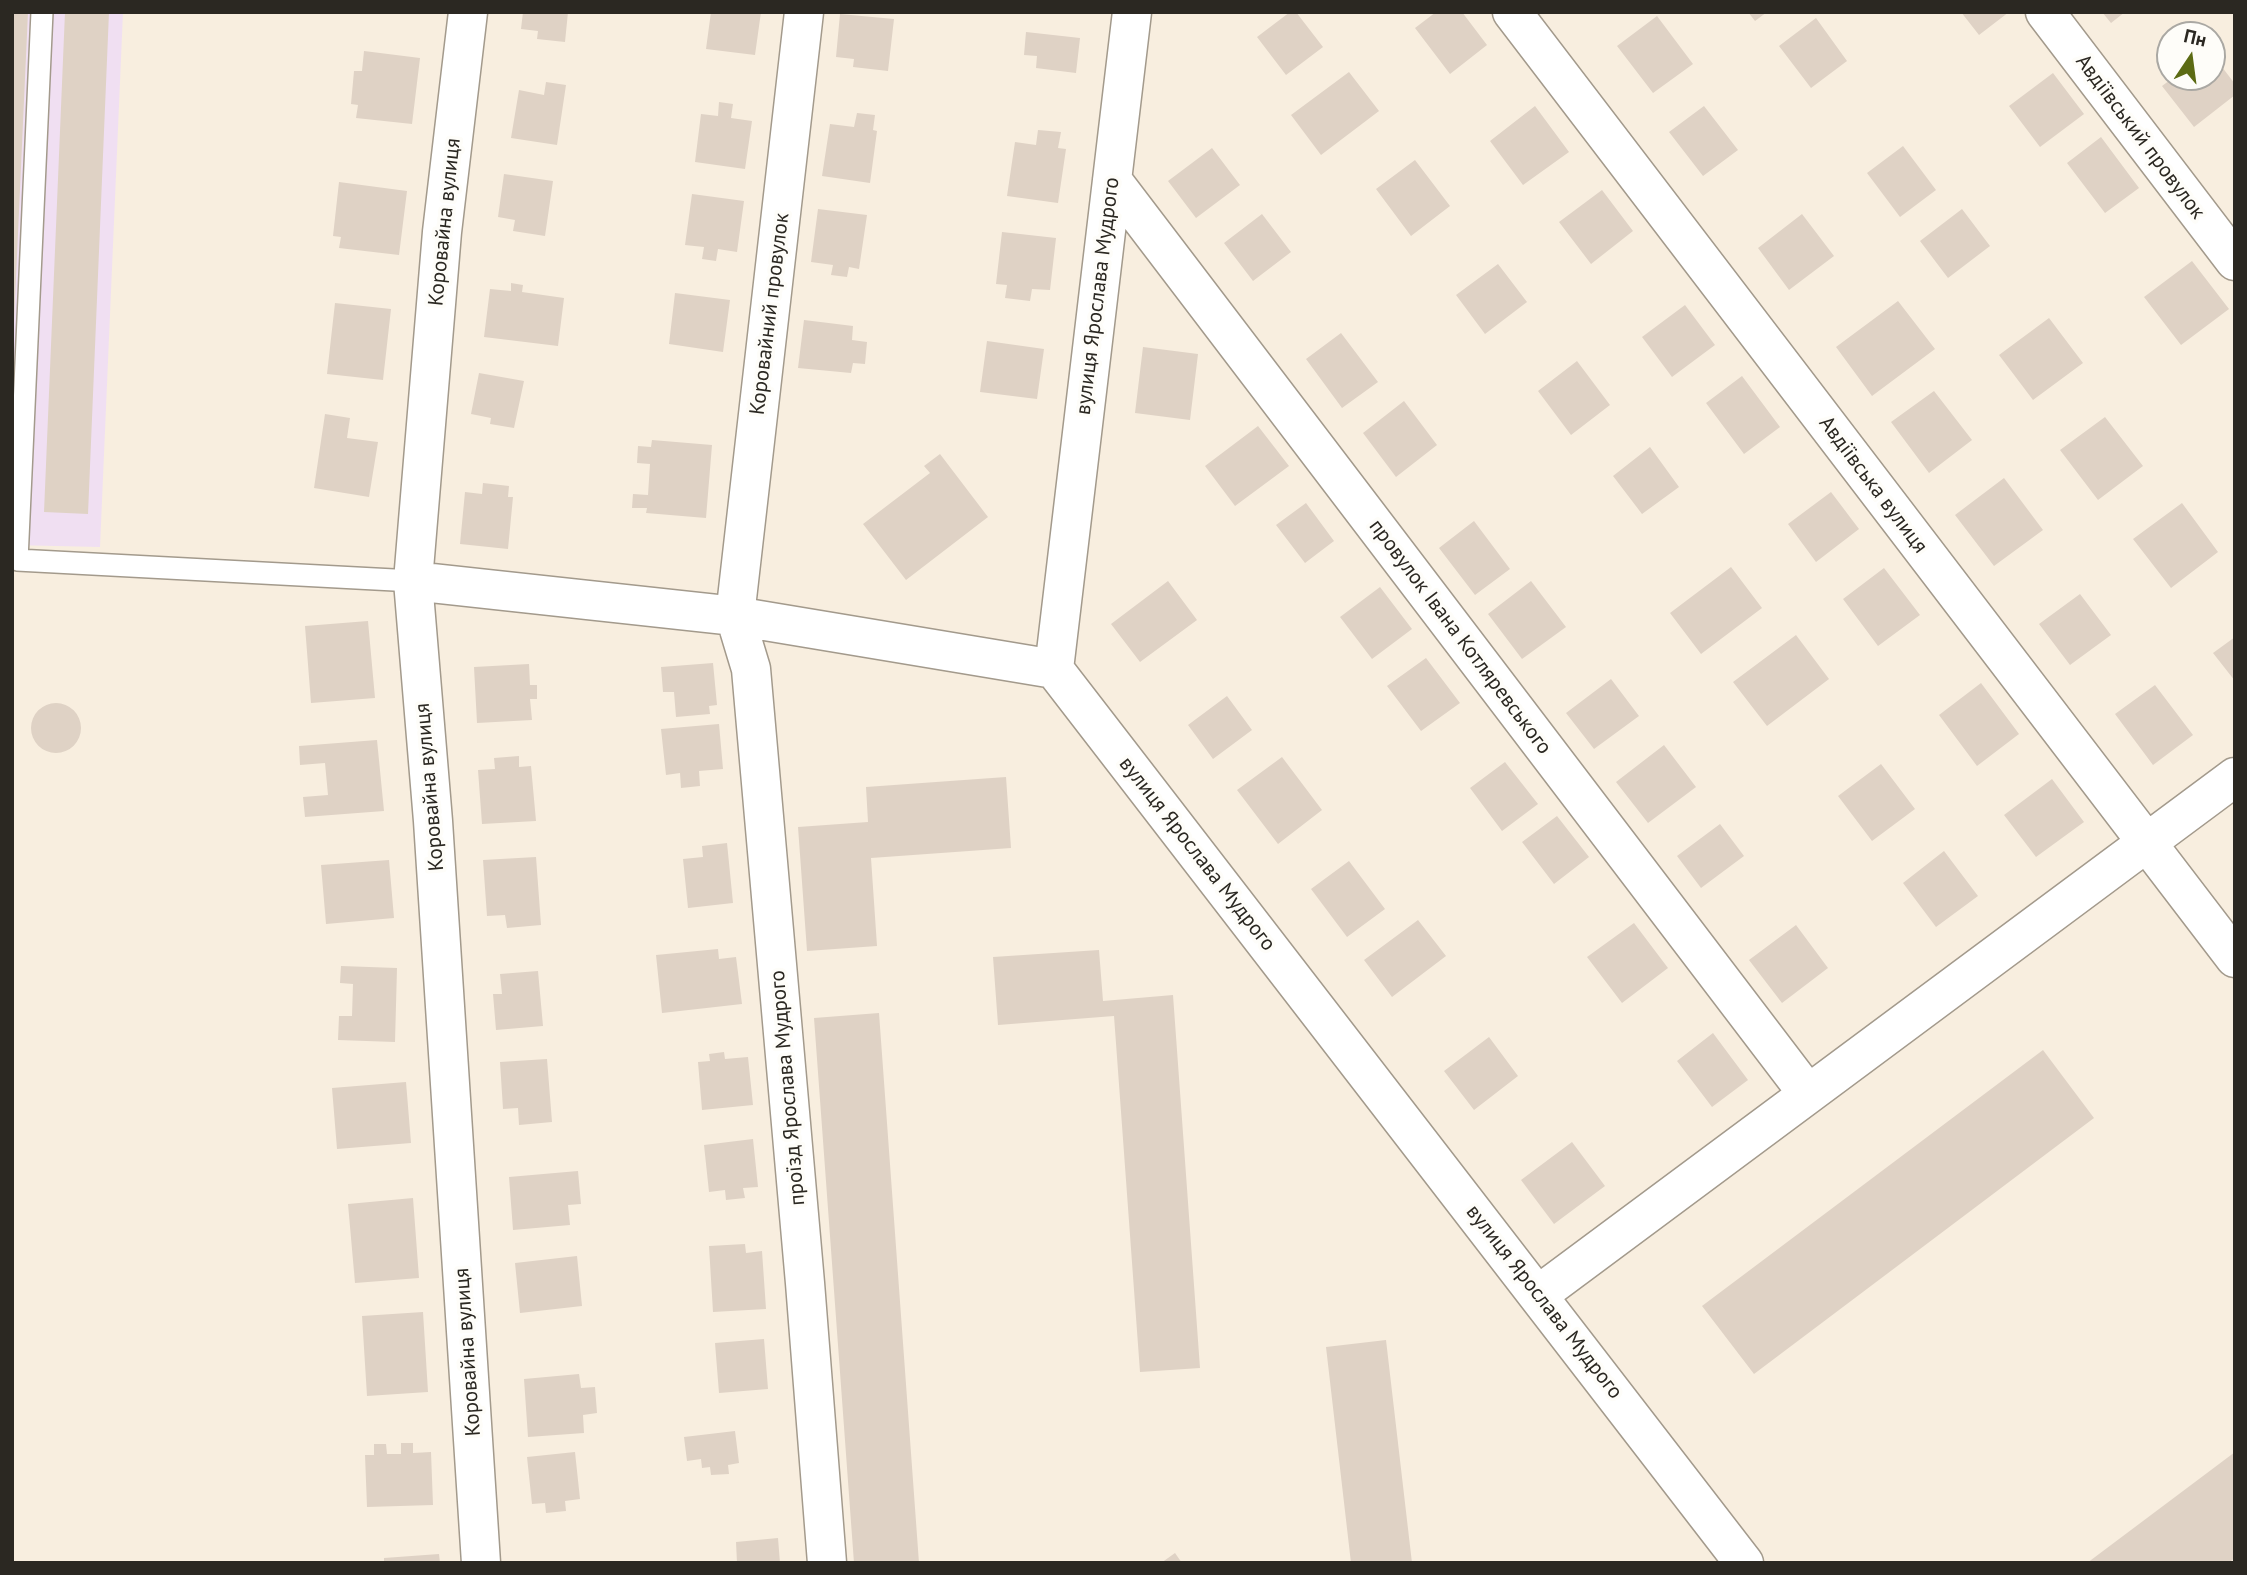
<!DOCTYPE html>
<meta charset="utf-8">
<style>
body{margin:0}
#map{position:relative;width:2247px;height:1575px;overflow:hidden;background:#f8eedf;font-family:"PT Sans",sans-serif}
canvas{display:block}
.frame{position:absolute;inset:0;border:14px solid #2b2822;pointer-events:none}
.north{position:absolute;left:2156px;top:21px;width:70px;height:70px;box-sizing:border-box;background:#fefdf9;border:2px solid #aaa8a3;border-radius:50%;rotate:13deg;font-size:19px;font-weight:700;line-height:28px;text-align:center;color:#2b2822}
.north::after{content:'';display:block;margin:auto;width:24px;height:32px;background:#5c6b14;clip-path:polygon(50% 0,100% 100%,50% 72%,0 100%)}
</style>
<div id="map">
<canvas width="2247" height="1575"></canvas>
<div class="frame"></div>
<div class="north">Пн</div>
</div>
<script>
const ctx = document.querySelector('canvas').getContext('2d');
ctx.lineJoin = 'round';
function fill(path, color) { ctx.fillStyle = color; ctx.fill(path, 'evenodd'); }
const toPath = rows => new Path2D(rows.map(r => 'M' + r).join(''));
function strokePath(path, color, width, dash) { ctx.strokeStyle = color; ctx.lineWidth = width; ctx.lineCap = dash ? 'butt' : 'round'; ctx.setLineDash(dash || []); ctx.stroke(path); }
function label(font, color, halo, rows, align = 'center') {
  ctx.font = font + ' "PT Sans",sans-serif'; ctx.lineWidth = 7; ctx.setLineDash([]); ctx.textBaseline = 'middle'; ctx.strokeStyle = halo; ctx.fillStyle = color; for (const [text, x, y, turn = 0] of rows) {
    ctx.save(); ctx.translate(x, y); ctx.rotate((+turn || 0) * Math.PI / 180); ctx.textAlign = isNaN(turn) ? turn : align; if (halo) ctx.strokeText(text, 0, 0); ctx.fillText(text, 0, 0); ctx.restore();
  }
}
fill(toPath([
 [12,12,123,12,100,547,12,545]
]), '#f0dff2');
fill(toPath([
 [12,12,28,12,14,322,12,322],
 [65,12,109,12,88,514,44,512],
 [523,12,568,12,565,42,537,39,538,31,521,29],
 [711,12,761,12,755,55,706,49],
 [1290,12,1296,12,1323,47,1286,75,1257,37],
 [1436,12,1462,12,1487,45,1450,74,1415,28],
 [1748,12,1767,12,1755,21],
 [1961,12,2009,12,1979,35],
 [2102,12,2125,12,2111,23],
 [840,14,894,19,888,71,853,67,854,59,836,57],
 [1657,16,1693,64,1653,93,1617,46],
 [1816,18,1847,61,1811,88,1779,46],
 [1026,32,1080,38,1076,73,1036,68,1037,56,1024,55],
 [364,51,420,58,412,124,356,118,358,105,351,104,354,71,362,71],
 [2212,54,2235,84,2235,95,2194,127,2162,86,2174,77,2212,77],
 [1349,72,1379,111,1321,155,1291,115],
 [2053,73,2084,114,2040,147,2009,106],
 [546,82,566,85,557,145,511,138,519,90,544,95],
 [719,102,733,104,731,118,752,121,745,169,695,162,701,114,718,116],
 [1535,106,1569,152,1523,185,1490,141],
 [1704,106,1738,150,1703,176,1669,132],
 [857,113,875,115,873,130,877,131,870,183,822,176,830,124,854,127],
 [1038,130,1061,132,1058,148,1066,149,1058,203,1007,196,1015,142,1036,145],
 [2101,137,2139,188,2105,213,2067,163],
 [1903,146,1936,190,1900,217,1867,173],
 [1212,148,1240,185,1196,218,1168,181],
 [1415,160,1450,206,1411,236,1376,189],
 [504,174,553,181,545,236,513,231,515,220,498,217],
 [339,182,407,191,399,255,339,248,341,237,333,236],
 [1602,190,1633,231,1591,264,1559,222],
 [692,194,744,201,737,252,718,249,716,261,702,259,704,247,685,245],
 [818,209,867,215,859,269,849,267,847,277,831,275,833,265,811,262],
 [1962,209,1990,246,1948,278,1920,241],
 [1262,214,1291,252,1253,281,1224,243],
 [1802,214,1834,256,1789,290,1758,248],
 [1002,232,1056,238,1050,290,1032,289,1030,301,1005,298,1007,285,996,284],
 [2192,261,2229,309,2181,345,2144,297],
 [1498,264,1527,302,1485,334,1456,295],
 [511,283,523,285,522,292,564,298,558,346,484,337,490,289,511,291],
 [675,293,730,300,723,352,669,344],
 [1898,301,1935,349,1872,396,1836,347],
 [335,303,391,309,383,380,327,374],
 [1685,305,1715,345,1672,377,1642,337],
 [2049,318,2083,363,2033,400,1999,355],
 [804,320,853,326,852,340,867,342,865,364,853,363,851,373,798,368],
 [1341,333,1378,382,1342,408,1306,359],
 [987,341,1044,349,1037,399,980,392],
 [1143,347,1198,354,1190,420,1135,413],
 [1577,361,1610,405,1571,435,1538,391],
 [479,373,524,381,514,428,490,424,491,418,471,414],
 [1742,376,1780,427,1744,454,1706,403],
 [1934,391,1972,440,1929,473,1891,422],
 [1404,401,1437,445,1396,477,1363,433],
 [325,414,350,418,347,438,378,442,369,497,314,488],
 [2105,417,2143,466,2098,500,2060,450],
 [1258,426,1289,466,1235,506,1205,466],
 [652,440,712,445,706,518,646,513,647,508,632,508,633,494,648,495,650,464,637,463,638,446,651,447],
 [1650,447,1679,487,1642,514,1613,476],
 [940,454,988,517,906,580,863,524,930,473,924,466],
 [2004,478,2043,530,1994,566,1955,515],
 [483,483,509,486,508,497,513,497,508,549,460,544,465,492,482,494],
 [1831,492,1859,529,1816,562,1788,524],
 [1306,503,1334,541,1305,563,1276,525],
 [2182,503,2218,552,2171,588,2133,539],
 [1474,521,1510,569,1475,595,1439,548],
 [1731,567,1762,608,1701,654,1670,613],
 [1884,568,1920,615,1878,646,1843,599],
 [1168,581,1197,620,1140,662,1111,624],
 [1531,581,1566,627,1522,659,1488,614],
 [1380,587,1412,629,1372,659,1340,617],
 [2080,594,2111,635,2070,665,2039,624],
 [368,621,375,698,311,703,305,626],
 [1796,635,1829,679,1767,726,1733,682],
 [2235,637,2235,681,2213,653],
 [1426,658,1460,703,1421,731,1387,686],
 [713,663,717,705,709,706,710,714,676,717,674,692,663,692,661,667],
 [529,664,530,685,537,685,537,699,530,699,532,720,477,723,474,667],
 [1611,679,1639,716,1594,749,1566,713],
 [1981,683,2019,734,1977,766,1939,715],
 [2155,685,2193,735,2153,765,2115,714],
 [1227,696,1252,730,1213,759,1188,725],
 '31 728a25 25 0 1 1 50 0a25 25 0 1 1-50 0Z',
 [719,724,723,769,699,771,700,786,681,788,680,773,666,775,661,729],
 [377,740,384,811,305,817,303,797,328,795,325,763,300,765,299,746],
 [1664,745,1696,787,1648,823,1616,782],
 [519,756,519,767,531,766,536,821,482,824,478,770,495,769,494,758],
 [1282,757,1322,810,1278,844,1237,790],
 [1505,762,1538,804,1502,831,1470,788],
 [1881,764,1915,809,1872,841,1838,796],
 [1006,777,1011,848,871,858,877,946,807,951,798,827,868,822,866,787],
 [2052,779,2084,822,2036,857,2004,815],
 [1557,816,1589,857,1554,884,1522,842],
 [1720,824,1744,856,1701,888,1677,856],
 [727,843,733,903,688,908,683,859,703,857,702,846],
 [1944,851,1978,896,1936,927,1903,883],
 [536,857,541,925,507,928,505,915,487,916,483,860],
 [389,860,394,918,326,924,321,865],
 [1349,861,1385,909,1347,937,1311,889],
 [1418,920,1446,956,1392,997,1364,960],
 [1634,923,1668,968,1622,1003,1587,957],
 [1796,925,1828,968,1782,1003,1749,960],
 [718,949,719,959,736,957,742,1004,662,1013,656,955],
 [1099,950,1103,1001,1173,995,1200,1368,1140,1372,1114,1016,998,1025,993,957],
 [341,966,397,968,395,1042,338,1040,339,1016,352,1016,353,984,340,983],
 [538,971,543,1026,496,1030,493,994,502,994,500,974],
 [879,1013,919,1563,854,1563,814,1018],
 [1713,1033,1748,1080,1712,1107,1677,1061],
 [1489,1037,1518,1076,1474,1110,1444,1071],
 [2043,1050,2094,1118,1754,1374,1702,1306],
 [724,1052,725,1059,748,1057,753,1105,702,1110,698,1062,710,1061,709,1054],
 [547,1059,552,1122,519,1125,518,1108,503,1109,500,1062],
 [406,1082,411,1143,337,1149,332,1088],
 [753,1139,758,1187,743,1188,745,1198,726,1200,725,1190,709,1192,704,1145],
 [1572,1142,1605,1186,1554,1224,1521,1180],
 [578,1171,581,1204,568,1205,570,1225,513,1230,509,1177],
 [413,1198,419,1278,355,1283,348,1204],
 [745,1244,746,1253,762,1251,766,1309,713,1312,709,1246],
 [577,1256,582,1306,520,1313,515,1263],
 [423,1312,428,1392,367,1396,362,1316],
 [764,1339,768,1389,719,1393,715,1343],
 [1386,1340,1412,1563,1351,1563,1326,1347],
 [579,1374,581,1388,595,1387,597,1413,583,1415,584,1433,528,1437,524,1379],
 [735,1431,739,1463,728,1465,729,1474,711,1475,710,1467,702,1468,701,1459,687,1461,684,1437],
 [401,1443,413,1443,413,1453,431,1452,433,1505,367,1507,365,1455,374,1455,374,1444,386,1444,387,1454,401,1454],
 [575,1452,580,1499,565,1501,566,1511,546,1513,545,1503,532,1504,527,1457],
 [2235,1452,2235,1558,2228,1563,2087,1563],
 [778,1538,780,1563,737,1563,736,1542],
 [1175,1553,1182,1563,1161,1563],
 [439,1554,440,1563,384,1563,384,1558]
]), '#dfd2c5');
const service = toPath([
 [42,12,17,560,413,581]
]);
const minor = toPath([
 [468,12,442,232,413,581,433,821,481,1563],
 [804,12,735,616,751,669,805,1283,827,1563],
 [1132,12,1054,669,1744,1563],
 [1512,12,2235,958],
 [2045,12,2235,261],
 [1112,180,1808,1094],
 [413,581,735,616,1054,669],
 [1538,1295,2235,777]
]);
strokePath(service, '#a39a8c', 24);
strokePath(minor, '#a39a8c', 41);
strokePath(service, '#fff', 21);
strokePath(minor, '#fff', 38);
label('21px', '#2b2822', '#fefdf9', [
 ["Авдіївський провулок",2140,137,53],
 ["Коровайна вулиця",445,222,-84],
 ["вулиця Ярослава Мудрого",1098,296,-83],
 ["Коровайний провулок",770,314,-83],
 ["Авдіївська вулиця",1873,485,53],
 ["провулок Івана Котляревського",1460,637,53],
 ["Коровайна вулиця",430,787,-95],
 ["вулиця Ярослава Мудрого",1197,854,52],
 ["проїзд Ярослава Мудрого",788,1088,-95],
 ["вулиця Ярослава Мудрого",1544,1302,52],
 ["Коровайна вулиця",468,1352,-94]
]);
</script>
